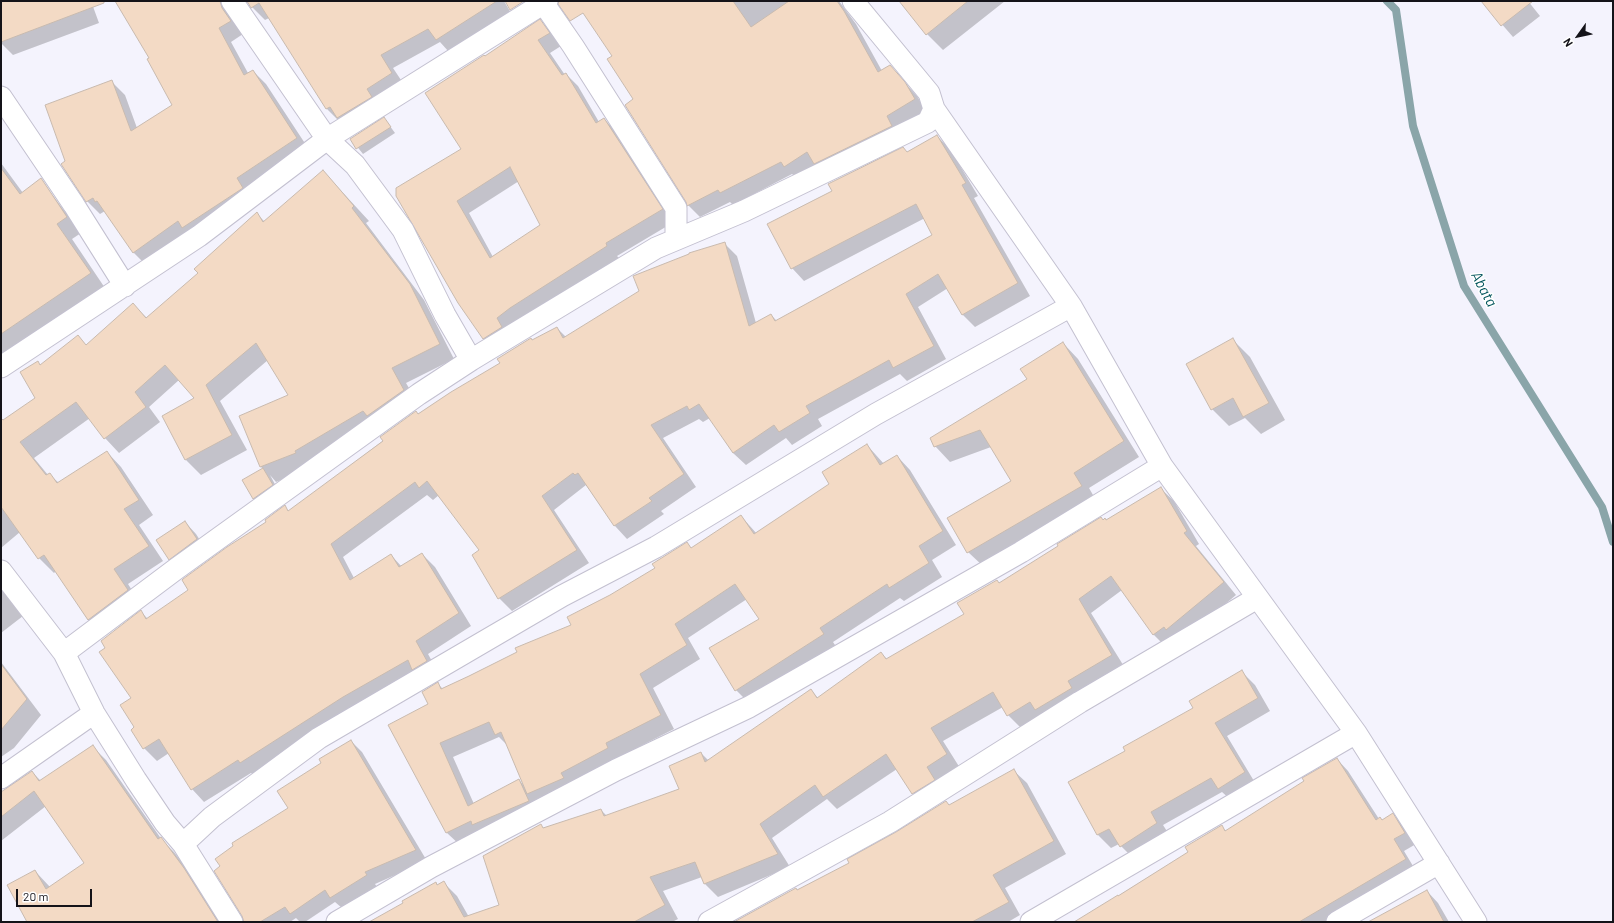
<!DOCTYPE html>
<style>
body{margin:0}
#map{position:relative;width:1614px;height:923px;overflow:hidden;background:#f4f3fd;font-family:Barlow,sans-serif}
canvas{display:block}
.frame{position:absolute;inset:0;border:2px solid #141319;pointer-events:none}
.north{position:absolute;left:1558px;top:16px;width:40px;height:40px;-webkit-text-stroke:3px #fff;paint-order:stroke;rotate:237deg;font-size:11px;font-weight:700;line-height:16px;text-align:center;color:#141319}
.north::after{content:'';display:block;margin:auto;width:14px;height:18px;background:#141319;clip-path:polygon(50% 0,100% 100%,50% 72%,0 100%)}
.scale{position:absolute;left:16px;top:889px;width:76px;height:18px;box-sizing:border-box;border:2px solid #141319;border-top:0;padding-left:5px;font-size:12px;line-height:14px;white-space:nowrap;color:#141319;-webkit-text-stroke:3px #fff;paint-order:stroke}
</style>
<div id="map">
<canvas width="1614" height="923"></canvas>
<div class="frame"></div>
<div class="north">N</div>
<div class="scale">20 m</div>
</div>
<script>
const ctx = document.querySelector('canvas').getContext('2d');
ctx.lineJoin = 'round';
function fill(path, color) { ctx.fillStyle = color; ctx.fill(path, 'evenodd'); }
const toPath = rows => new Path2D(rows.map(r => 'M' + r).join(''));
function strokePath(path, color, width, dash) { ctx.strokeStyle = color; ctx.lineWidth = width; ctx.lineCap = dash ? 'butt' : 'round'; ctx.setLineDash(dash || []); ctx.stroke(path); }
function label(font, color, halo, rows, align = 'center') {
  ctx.font = font + ' Barlow,sans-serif'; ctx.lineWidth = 3; ctx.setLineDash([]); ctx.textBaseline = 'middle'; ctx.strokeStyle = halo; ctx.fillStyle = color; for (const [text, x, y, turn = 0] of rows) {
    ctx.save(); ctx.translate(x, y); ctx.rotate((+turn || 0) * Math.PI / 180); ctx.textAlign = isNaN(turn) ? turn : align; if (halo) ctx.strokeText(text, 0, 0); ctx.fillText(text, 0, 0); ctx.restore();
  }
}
fill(toPath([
 [1,1,91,1,99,23,13,55,1,43],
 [116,1,504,1,511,13,449,52,440,42,393,68,405,86,340,122,327,109,269,18,265,20,248,3,244,2,243,34,231,42,248,73,253,71,266,84,310,151,146,265,133,252,105,211,100,214,87,201,74,181,112,82,125,95,137,128,173,105,151,58],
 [577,1,839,1,856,24,882,71,890,66,917,96,926,111,797,178,792,174,733,205,730,202,700,217,688,205,613,56],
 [901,1,1005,1,943,50,927,34],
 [1493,1,1528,1,1540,16,1513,37,1486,6],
 [540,21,552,33,561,46,550,53,565,75,566,74,578,86,599,122,604,119,616,131,674,222,617,256,619,258,496,350,483,338,397,195,462,149,485,57],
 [519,181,542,225,493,257,469,213],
 [384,118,395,133,363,154,351,139],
 [937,136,950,149,978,196,974,198,1030,296,975,327,962,314,948,288,918,307,946,359,907,381,900,374,818,419,822,426,792,445,786,438,746,465,733,453,710,418,703,422,699,419,663,438,696,487,661,511,664,514,627,539,615,526,586,485,554,510,589,563,512,611,499,598,481,551,439,495,433,500,427,495,343,557,354,578,391,555,402,567,422,554,435,567,471,626,428,654,439,674,254,775,251,773,204,802,192,789,169,753,157,761,144,748,136,728,133,699,107,648,141,612,148,619,190,590,285,507,289,512,418,414,502,364,532,341,557,328,566,337,725,244,737,256,756,323,771,315,777,321,934,235,925,218,804,281,792,268,907,153],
 [1,163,23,193,38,182,54,197,81,233,72,239,105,288,1,366],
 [323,171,369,221,366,223,424,300,454,359,406,383,419,405,310,468,276,482,270,475,278,490,259,504,253,498,263,469,261,467,240,416,290,396,268,360,220,401,247,450,201,475,186,460,195,398,179,380,149,407,160,422,119,453,105,438,90,418,34,458,48,475,49,474,59,483,107,452,121,467,153,515,139,525,163,561,128,584,142,606,103,635,88,620,56,571,54,573,39,558,20,532,1,548,1,418,4,421,37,398,37,362,41,366,78,337,87,346,133,305,147,318,199,273,257,214,265,222],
 [1233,340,1250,357,1285,420,1261,434,1245,418,1229,426,1212,409],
 [1063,343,1078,359,1139,457,1089,488,1097,502,984,567,968,552,1012,481,991,447,950,462,935,446,1028,379],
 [867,445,884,464,897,456,910,470,956,545,932,560,942,577,904,601,900,598,833,642,837,648,750,704,736,690,760,619,747,599,688,638,700,659,653,688,674,729,619,757,461,846,447,833,429,704,438,684,443,689,572,626,611,596,656,568,687,544,692,549,741,516,757,534,831,484],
 [499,737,508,746,525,787,519,780,474,804,453,757],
 [1160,488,1174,501,1199,544,1196,546,1236,595,1180,642,1167,648,1154,635,1122,590,1091,613,1125,668,1021,728,1008,715,1003,707,943,741,960,768,926,807,913,793,897,769,837,809,827,799,772,838,790,867,718,897,705,884,702,877,663,891,678,919,672,922,371,922,444,883,457,896,469,917,500,906,541,826,543,828,601,810,607,816,681,790,701,753,709,761,811,690,818,698,881,653,887,659,965,614,999,584,1103,521,1107,521],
 [185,522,196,534,207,551,181,570,169,559],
 [1,584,23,616,1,633],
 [1,662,41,715,14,748,1,757],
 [1242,672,1255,685,1270,711,1227,736,1257,786,1232,801,1222,792,1163,825,1170,836,1134,859,1119,844,1111,848,1098,835,1070,782,1127,751,1195,708],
 [351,741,362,752,427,861,375,884,377,887,342,908,335,902,305,922,300,922,296,918,290,922,246,922,289,808,323,763],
 [92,746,106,760,162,840,174,852,198,883,222,922,32,922,35,871,50,887,85,864,46,806,1,841,1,794,32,772,41,781],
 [1337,759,1348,771,1379,819,1380,818,1383,821,1392,814,1404,826,1416,844,1404,851,1416,871,1329,922,1076,922,1189,852,1222,827,1226,831,1305,782],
 [1014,771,1027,783,1066,854,1005,888,1020,915,1008,922,736,922,850,863,946,802,950,806],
 [1427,891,1438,903,1449,922,1371,922]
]), '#0003');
strokePath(toPath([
 [1387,1,1396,10,1413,126,1464,286,1602,507,1613,542]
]), '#8aa5a9', 8);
const building = toPath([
 [1,1,104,1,104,3,1,42,1,1],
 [115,1,220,1,222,8,231,21,219,28,244,75,253,70,297,138,237,178,243,188,240,190,182,228,178,221,133,253,97,201,95,202,93,198,86,202,61,164,65,161,45,105,112,80,131,131,172,105,147,59,149,58,115,1],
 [247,1,497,1,436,40,428,29,381,55,392,73,367,89,372,97,337,118,330,107,326,109,259,3,251,8,247,1],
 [505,1,524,1,510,10,505,1],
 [559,1,733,1,751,27,789,1,837,1,844,11,878,72,890,65,905,82,915,99,887,116,892,126,814,164,807,152,784,167,781,162,720,193,718,190,687,206,686,202,625,105,633,99,607,59,612,56,583,13,570,21,558,4,559,1],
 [899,1,968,1,926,35,899,1],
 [1481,1,1533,1,1501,26,1481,1],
 [540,19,550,33,538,40,562,75,566,73,596,123,604,118,663,209,606,243,607,246,510,308,497,318,502,327,483,339,458,303,396,196,396,188,461,149,425,93,484,55,485,56,540,19],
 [510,167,540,225,490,258,457,201,510,167],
 [384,117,391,127,356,149,350,139,384,117],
 [937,135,966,183,962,185,1018,283,962,315,938,274,906,294,934,346,893,368,889,360,806,406,810,413,779,432,774,425,733,453,699,404,689,410,687,406,651,425,684,474,649,498,652,501,614,526,578,473,575,475,573,473,542,496,577,550,498,599,472,555,479,550,427,481,419,488,415,482,331,544,350,580,391,554,399,567,422,553,459,613,416,641,427,661,412,670,408,660,343,697,240,763,238,760,191,790,159,739,143,749,131,730,134,727,120,705,131,698,99,652,105,648,101,641,141,610,146,619,188,590,182,580,183,579,227,547,266,522,265,520,285,505,288,511,383,441,380,437,416,411,418,414,451,392,500,363,497,359,531,338,532,340,557,327,563,338,639,291,633,276,689,254,689,253,725,242,749,326,771,314,775,321,932,235,916,204,791,269,767,224,832,191,828,184,903,147,907,152,937,135],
 [1,168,20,194,41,178,67,217,57,224,91,273,1,334,1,168],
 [323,170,354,206,352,208,410,284,440,344,392,368,404,390,367,416,363,411,295,451,296,453,260,467,239,416,288,395,256,343,206,385,232,435,185,460,162,416,194,398,165,365,135,392,146,407,104,439,76,402,20,442,46,475,50,473,57,483,107,451,139,500,124,509,149,546,114,569,128,590,88,620,44,555,38,559,1,507,1,418,3,420,35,398,20,372,38,361,40,365,78,335,86,345,133,303,146,318,198,273,194,269,257,212,263,222,323,170],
 [1233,338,1269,403,1243,417,1233,398,1211,410,1186,364,1233,338],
 [1063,342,1124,441,1074,473,1082,486,967,553,947,518,1011,481,980,430,934,447,930,438,1027,379,1020,369,1063,342],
 [867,444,880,465,897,455,943,531,919,546,929,563,889,588,887,584,820,628,824,634,735,691,709,648,759,619,735,584,675,624,687,645,640,674,661,715,606,743,608,748,561,773,564,778,527,794,501,732,495,735,489,722,440,743,468,806,519,779,529,801,472,825,471,821,446,833,388,725,428,704,422,692,438,682,441,689,469,676,517,652,515,648,571,625,567,617,610,595,655,568,652,564,687,542,691,548,741,515,754,534,829,484,822,472,867,444],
 [263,468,273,485,253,499,242,480,263,468],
 [1161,487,1187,531,1184,533,1224,582,1166,630,1164,627,1153,635,1111,576,1079,599,1112,655,1068,681,1072,688,1035,710,1030,702,1007,716,993,692,931,728,947,754,927,767,935,780,912,794,886,754,823,797,815,785,760,824,778,854,704,884,695,862,650,877,665,905,634,922,369,922,403,903,402,901,436,882,437,885,444,881,464,917,499,905,483,856,541,824,543,828,601,809,604,816,679,789,669,766,701,752,705,762,811,689,817,698,881,652,886,659,964,614,957,603,997,580,999,583,1058,546,1057,544,1101,517,1103,520,1105,518,1106,520,1161,487],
 [185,521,197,539,169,560,156,540,185,521],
 [1,664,27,699,1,730,1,664],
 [1242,670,1258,698,1215,723,1245,772,1218,789,1211,778,1151,812,1157,823,1120,847,1109,829,1097,835,1068,782,1125,751,1123,747,1193,708,1189,701,1242,670],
 [351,740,416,850,365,872,367,875,330,898,325,890,290,914,285,907,260,922,244,922,242,916,214,871,220,866,215,859,233,846,232,843,288,808,277,791,321,763,319,759,351,740],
 [93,745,158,839,161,837,184,868,218,922,27,922,7,885,35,870,46,889,84,863,34,791,1,817,1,792,32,771,39,781,93,745],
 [1337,758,1376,820,1380,817,1382,820,1393,813,1405,833,1394,839,1406,859,1299,922,1074,922,1118,895,1118,896,1188,852,1185,847,1222,825,1225,831,1304,781,1302,778,1337,758],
 [1014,769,1054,841,993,875,1009,902,972,922,734,922,796,888,797,890,849,863,847,859,896,832,946,801,949,805,1014,769],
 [1427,890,1444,922,1368,922,1427,890]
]);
fill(building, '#f3dac5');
strokePath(building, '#c8baaf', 1);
const minor = toPath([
 [232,1,327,139,355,165,403,230,445,315,471,360],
 [542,1,573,46,676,208,676,239],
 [853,1,929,93,934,109,1071,306,1162,466,1356,733,1476,922],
 [1,97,74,205,125,286],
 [1,367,199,236,327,139,547,1],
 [1,571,64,653,94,713,136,780,165,823,183,844,232,922],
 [64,653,176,569,419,394,471,360,656,248,744,211,928,122,934,109],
 [1,778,94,713],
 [183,844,212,817,319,738,562,596,656,547,876,414,1071,306],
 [337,922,431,867,515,823,616,770,749,707,1021,552,1162,466],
 [709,922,890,822,1080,702,1257,598],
 [1031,922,1356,733],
 [1337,922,1439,863]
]);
strokePath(minor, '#c3c0d0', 23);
strokePath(minor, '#fff', 21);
label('italic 15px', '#00545b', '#fff', [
 ["Abata",1484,289,62]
]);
</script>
